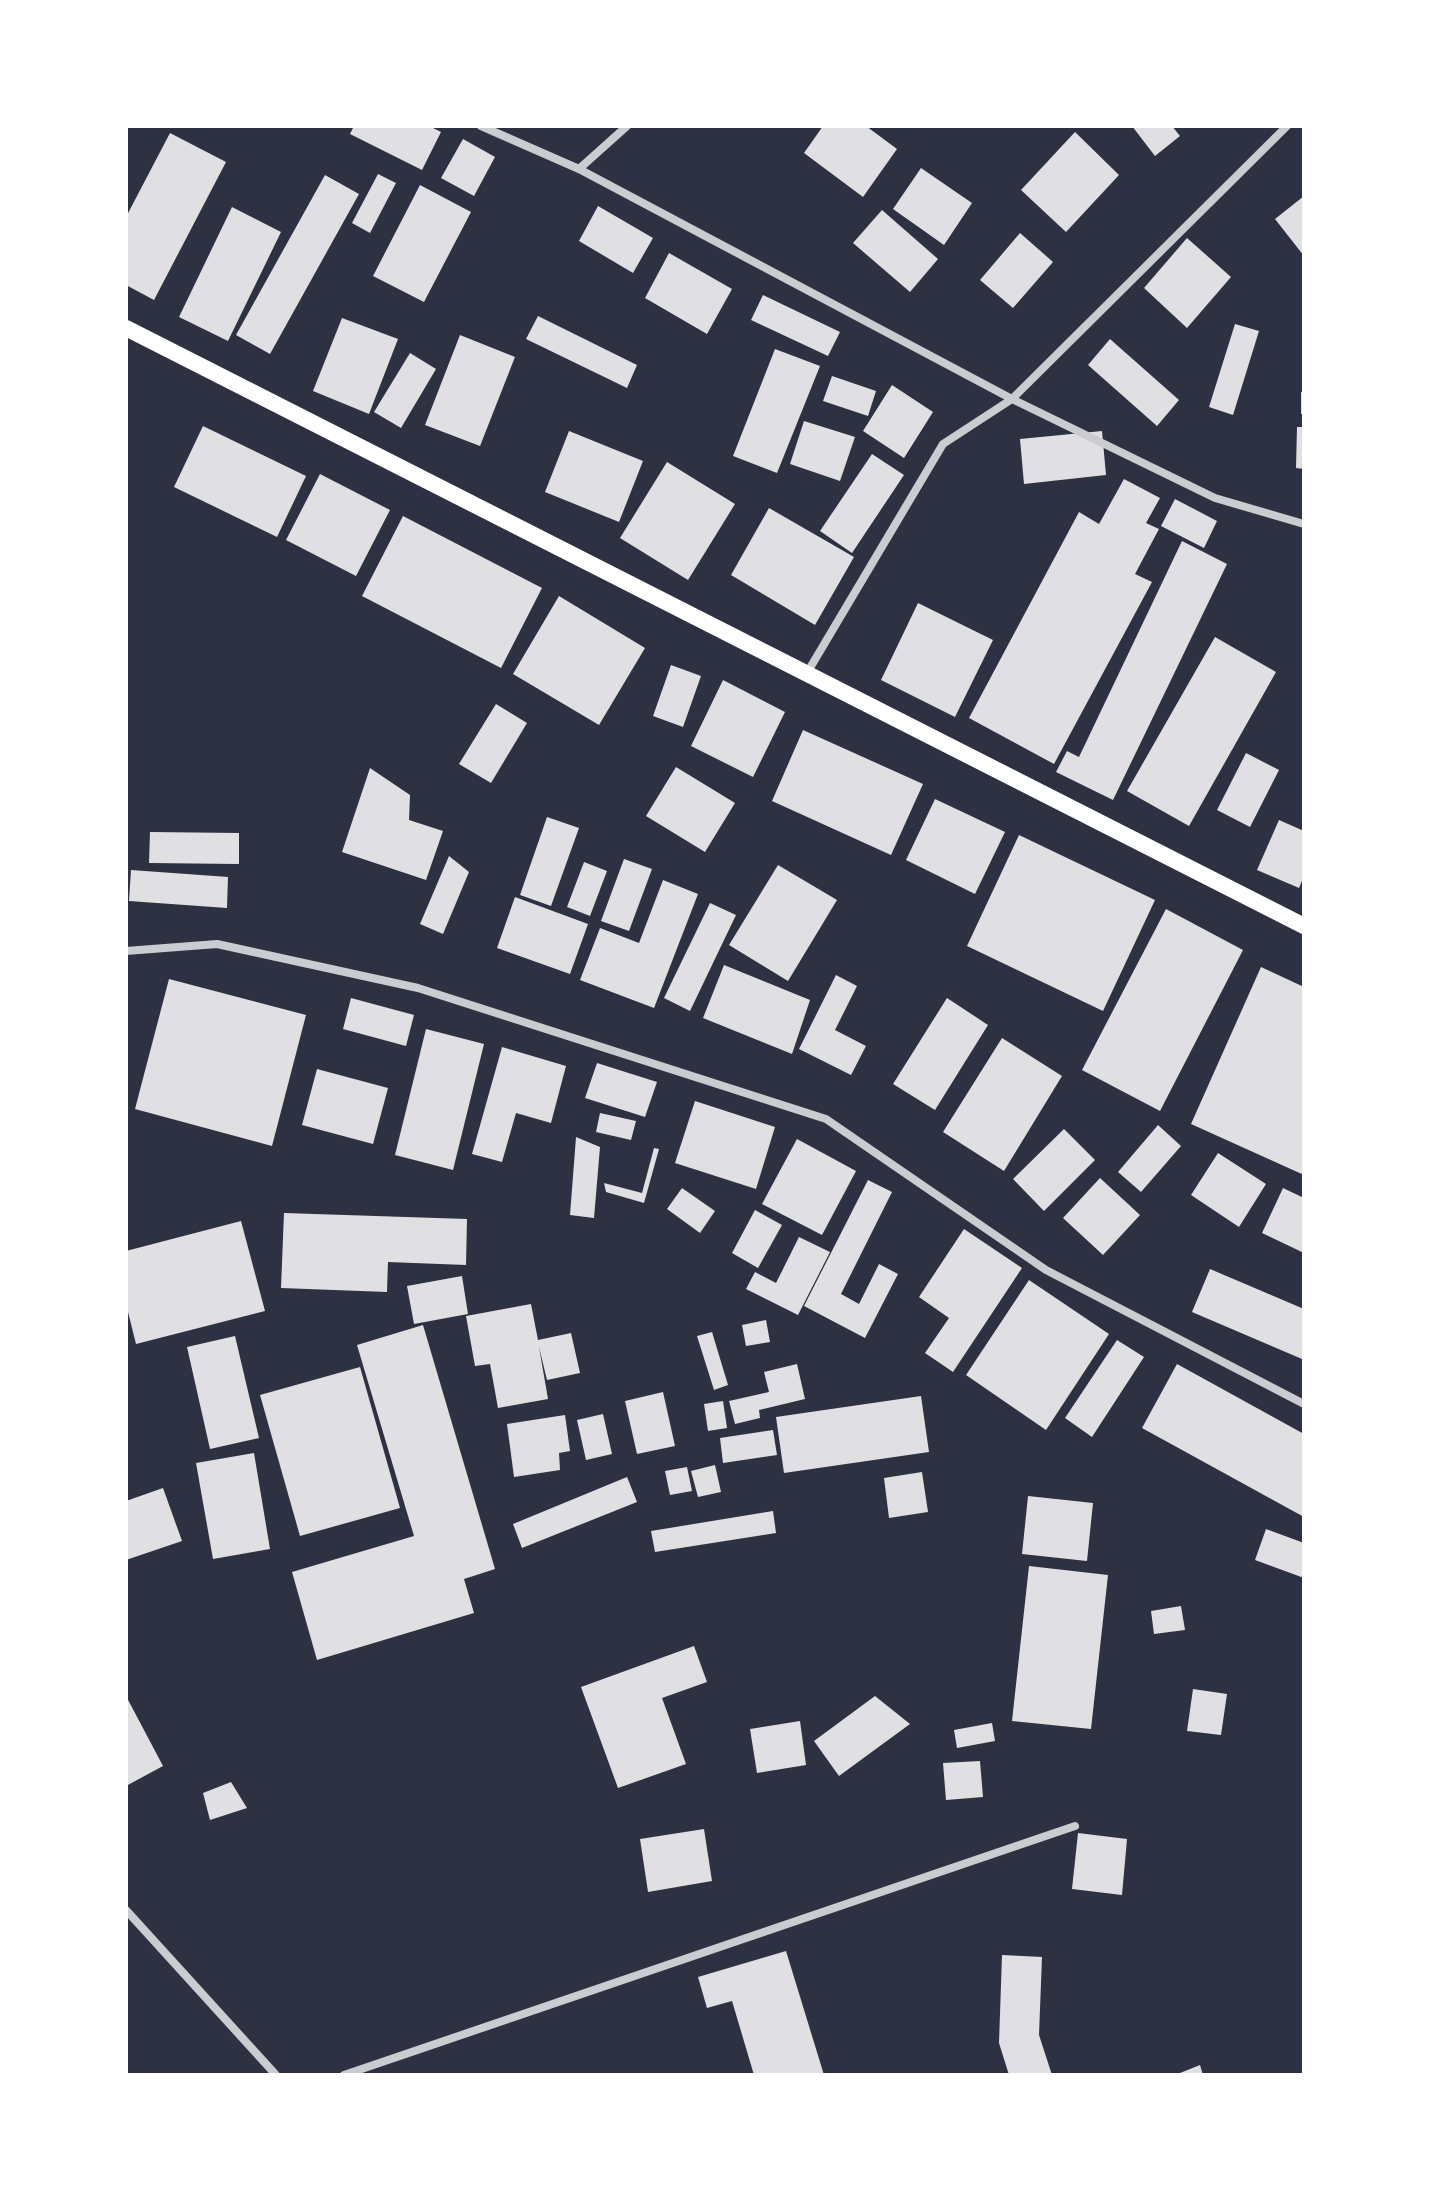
<!DOCTYPE html>
<style>
body{margin:0}
#map{position:relative;width:1430px;height:2201px;overflow:hidden;background:#2d3142;font-family:"Alegreya Sans",sans-serif}
canvas{display:block}
.frame{position:absolute;inset:0;border:128px solid #fff;pointer-events:none}
</style>
<div id="map">
<canvas width="1430" height="2201"></canvas>
<div class="frame"></div>
</div>
<script>
const ctx = document.querySelector('canvas').getContext('2d');
ctx.lineJoin = 'round';
function fill(path, color) { ctx.fillStyle = color; ctx.fill(path, 'evenodd'); }
const toPath = rows => new Path2D(rows.map(r => 'M' + r).join(''));
function strokePath(path, color, width, dash) { ctx.strokeStyle = color; ctx.lineWidth = width; ctx.lineCap = dash ? 'butt' : 'round'; ctx.setLineDash(dash || []); ctx.stroke(path); }
fill(toPath([
 [354,126,429,126,441,132,422,170,350,134],
 [823,126,866,126,897,149,863,197,804,153],
 [1132,126,1172,126,1180,136,1155,156],
 [1075,132,1119,175,1066,232,1021,190],
 [170,133,226,162,154,300,126,285,126,217],
 [463,139,495,157,474,196,441,178],
 [921,168,972,203,944,245,893,209],
 [378,174,396,183,370,233,352,223],
 [325,175,359,194,270,354,236,335],
 [420,185,471,212,424,302,373,276],
 [1304,196,1304,256,1275,219],
 [598,206,653,238,633,273,579,241],
 [232,207,281,232,228,341,179,317],
 [882,210,938,259,910,292,853,243],
 [1020,233,1053,262,1013,308,980,280],
 [1187,238,1231,277,1187,328,1144,288],
 [669,253,732,289,707,334,645,298],
 [763,295,840,332,828,356,751,320],
 [538,316,637,365,627,388,526,339],
 [342,318,398,339,369,414,313,391],
 [1235,324,1259,331,1233,415,1209,407],
 [460,335,515,357,480,446,425,425],
 [1110,339,1179,400,1157,426,1088,365],
 [775,349,820,366,777,473,733,456],
 [410,353,436,369,401,428,374,412],
 [832,376,876,391,868,416,823,401],
 [892,385,933,412,904,458,863,431],
 [1301,392,1304,392,1304,414,1301,414],
 [804,421,855,437,840,481,790,464],
 [203,426,306,476,277,537,174,487],
 [1297,427,1304,427,1304,469,1296,468],
 [569,431,643,461,619,522,545,492],
 [1102,431,1106,475,1024,484,1020,439],
 [872,454,904,475,852,553,820,531],
 [667,462,735,504,688,580,620,538],
 [320,474,390,510,356,576,286,540],
 [1124,479,1160,498,1146,523,1159,529,1135,574,1152,582,1054,764,969,718,1079,512,1099,524],
 [1175,499,1217,521,1204,548,1161,526],
 [769,508,854,557,815,625,731,575],
 [403,516,542,588,501,668,362,596],
 [1182,541,1227,564,1113,800,1056,772,1067,751,1079,757],
 [559,596,645,648,599,725,513,674],
 [918,603,993,640,955,717,881,680],
 [1215,637,1276,672,1189,826,1127,791],
 [671,665,701,676,683,727,653,716],
 [723,680,785,712,753,777,691,746],
 [496,704,527,723,491,783,459,764],
 [803,730,923,784,891,855,772,801],
 [1246,753,1279,770,1250,827,1217,810],
 [676,767,735,803,705,852,646,816],
 [370,768,410,795,409,820,443,831,426,880,342,852],
 [935,799,1005,832,975,894,906,860],
 [547,817,579,828,551,906,520,895],
 [1279,820,1304,831,1304,876,1299,888,1257,870],
 [150,832,239,833,239,864,149,863],
 [1019,835,1155,900,1103,1011,967,946],
 [449,856,469,872,443,934,420,924],
 [624,859,652,869,629,931,601,921],
 [584,862,607,871,590,916,567,907],
 [778,865,837,900,788,981,729,945],
 [131,870,228,877,227,908,129,901],
 [663,880,698,894,654,1008,580,980,600,928,639,943],
 [515,897,588,924,570,974,497,948],
 [710,903,736,915,690,1011,664,998],
 [1166,909,1243,950,1160,1111,1082,1070],
 [724,965,810,1000,792,1054,703,1018],
 [1261,967,1304,987,1304,1175,1191,1124],
 [836,975,857,986,835,1030,866,1046,851,1075,799,1049],
 [169,979,306,1015,272,1146,135,1109],
 [351,998,414,1015,406,1046,343,1029],
 [947,998,988,1025,935,1110,893,1084],
 [426,1029,484,1044,453,1170,395,1155],
 [1002,1038,1062,1076,1004,1171,943,1132],
 [502,1047,566,1066,551,1123,516,1113,502,1162,472,1154],
 [597,1063,657,1082,645,1117,585,1098],
 [317,1069,388,1088,373,1144,302,1125],
 [695,1101,775,1127,756,1189,675,1163],
 [600,1113,636,1121,631,1140,596,1132],
 [1158,1125,1181,1146,1141,1192,1118,1172],
 [1064,1129,1095,1160,1044,1211,1013,1179],
 [576,1137,600,1147,594,1218,570,1215],
 [797,1139,856,1171,822,1235,762,1204],
 [654,1148,659,1149,644,1203,606,1192,604,1183,642,1193],
 [1218,1153,1266,1184,1239,1227,1191,1195],
 [1100,1178,1140,1215,1103,1255,1063,1218],
 [868,1180,892,1192,841,1294,859,1304,879,1264,898,1274,865,1338,804,1306],
 [682,1188,715,1211,700,1233,667,1209],
 [1283,1188,1304,1198,1304,1253,1262,1233],
 [755,1210,782,1225,758,1268,732,1253],
 [284,1213,467,1219,466,1265,388,1262,387,1292,281,1288],
 [241,1221,265,1311,136,1344,126,1304,126,1251],
 [964,1229,1022,1268,953,1372,925,1353,949,1318,919,1297],
 [799,1237,830,1252,798,1315,746,1289,755,1272,776,1283],
 [1210,1269,1304,1309,1304,1353,1302,1359,1192,1312],
 [462,1276,468,1314,414,1324,407,1286],
 [1029,1280,1109,1334,1046,1430,966,1375],
 [531,1304,538,1340,571,1333,580,1373,547,1380,539,1347,548,1399,498,1408,490,1364,475,1366,466,1316],
 [766,1320,770,1342,746,1346,742,1325],
 [423,1325,495,1569,464,1579,474,1613,317,1660,292,1572,414,1536,357,1345],
 [712,1332,728,1385,714,1390,697,1336],
 [235,1336,259,1438,210,1449,187,1347],
 [1117,1340,1144,1357,1092,1437,1065,1418],
 [797,1364,805,1399,759,1410,760,1418,735,1424,729,1401,769,1392,764,1372],
 [1177,1364,1304,1434,1304,1517,1142,1428],
 [360,1367,400,1508,300,1536,260,1395],
 [663,1392,675,1446,637,1454,625,1401],
 [921,1396,929,1452,784,1473,776,1417],
 [723,1401,727,1428,708,1431,704,1404],
 [603,1414,612,1454,586,1460,577,1420],
 [565,1415,570,1451,559,1453,560,1470,514,1477,507,1424],
 [773,1430,777,1455,723,1463,720,1438],
 [254,1453,270,1549,213,1559,196,1463],
 [715,1465,721,1492,698,1497,691,1471],
 [687,1467,692,1491,670,1495,665,1471],
 [922,1472,928,1512,889,1518,884,1478],
 [627,1477,637,1502,522,1548,513,1524],
 [163,1488,182,1541,126,1560,126,1501],
 [1028,1496,1093,1503,1087,1561,1022,1554],
 [773,1511,776,1533,655,1552,651,1531],
 [1266,1529,1304,1543,1304,1578,1255,1560],
 [1029,1566,1108,1575,1091,1729,1012,1721],
 [1181,1606,1185,1630,1154,1634,1151,1611],
 [694,1646,707,1682,662,1698,686,1764,618,1788,581,1687],
 [1193,1689,1227,1694,1221,1735,1187,1731],
 [126,1696,163,1766,126,1786],
 [875,1696,910,1724,839,1776,814,1741],
 [800,1721,806,1765,757,1773,750,1729],
 [992,1723,995,1741,957,1748,954,1730],
 [980,1761,983,1797,946,1800,943,1763],
 [231,1782,247,1808,210,1820,203,1793],
 [704,1829,712,1881,648,1892,640,1839],
 [1078,1833,1127,1839,1122,1895,1072,1889],
 [786,1951,824,2075,754,2075,732,2001,707,2008,698,1977],
 [1002,1955,1042,1957,1039,2035,1052,2075,1009,2075,999,2043],
 [1200,2065,1203,2075,1175,2075]
]), '#e0e0e3');
strokePath(toPath([
 [481,126,579,169,1012,399,1215,498,1304,524],
 [579,169,627,126],
 [807,673,943,444,1012,399,1287,126],
 [126,951,217,944,418,988,826,1119,1046,1270,1304,1404],
 [126,1910,276,2075],
 [344,2075,1075,1826]
]), '#caccd0', 8);
strokePath(toPath([
 [126,328,1304,926]
]), '#fff', 16);
</script>
